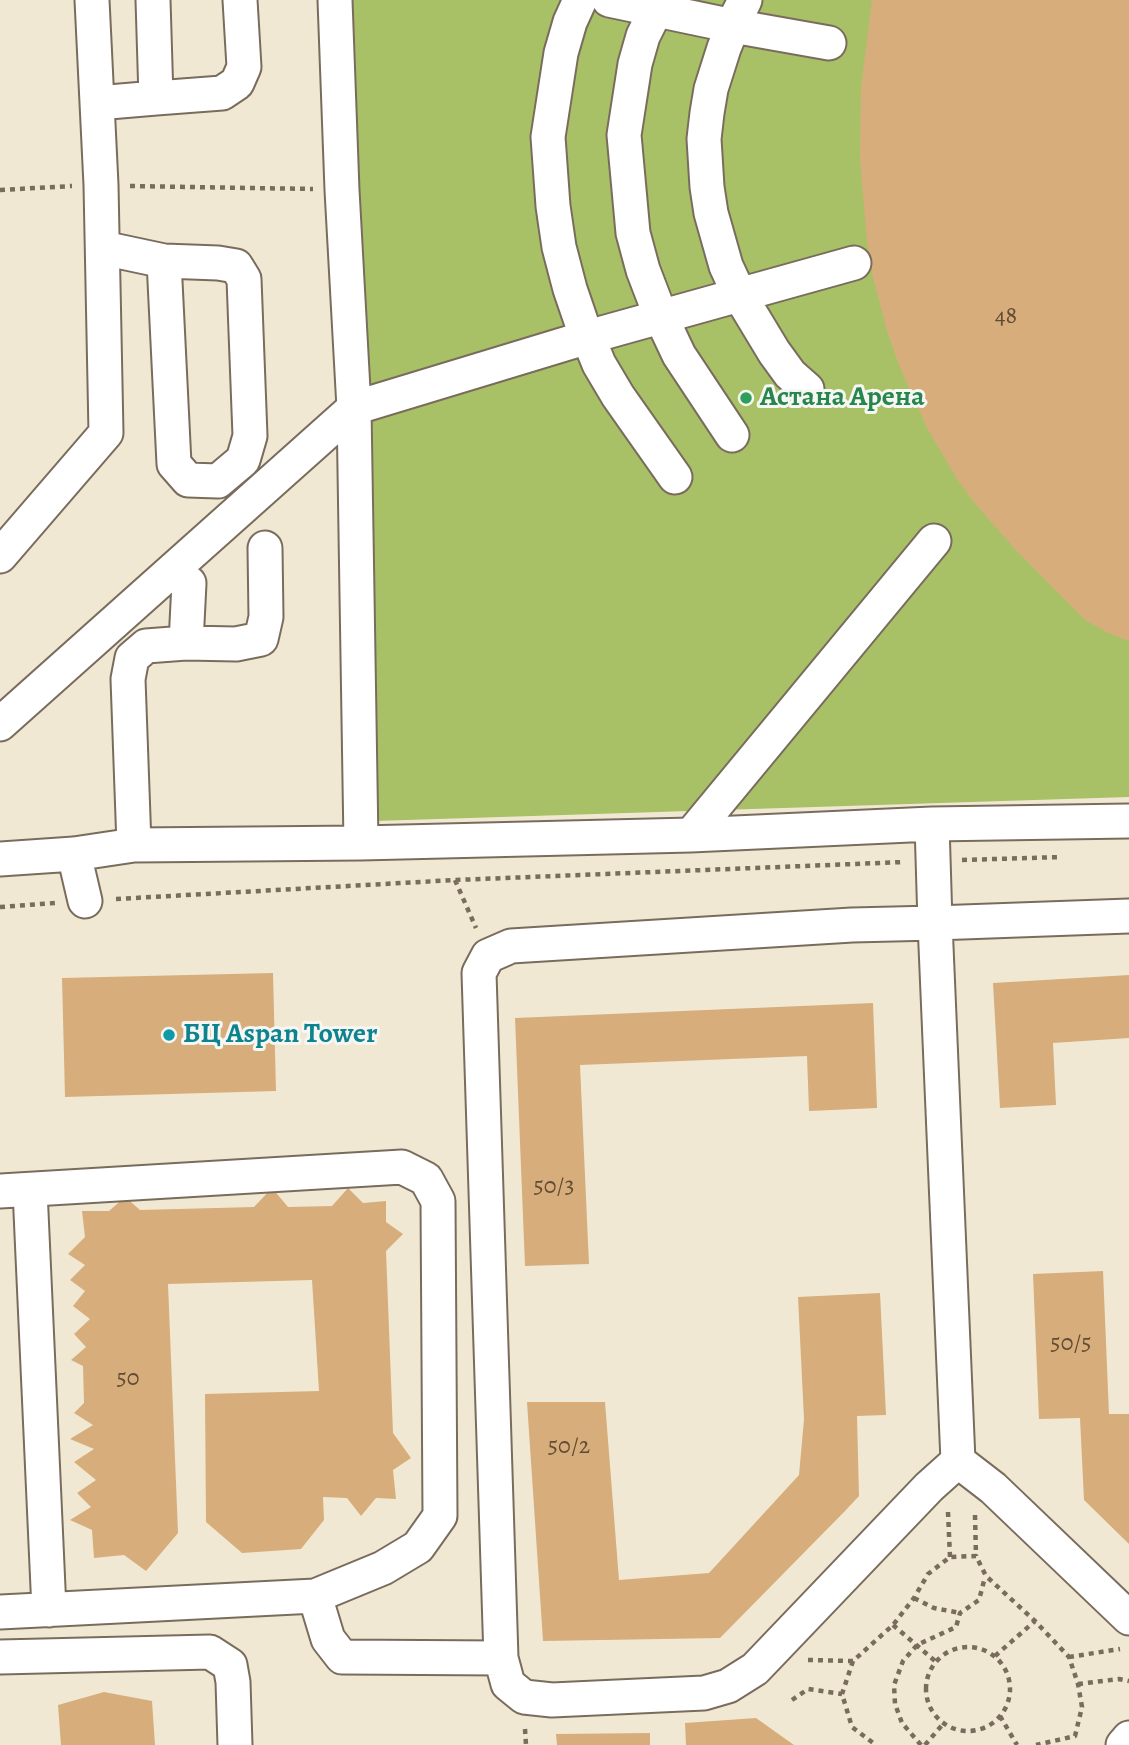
<!DOCTYPE html>
<meta charset="utf-8">
<style>
body{margin:0}
canvas{display:block;background:#f0e8d3}
</style>
<canvas width="1129" height="1745"></canvas>
<script>
const ctx = document.querySelector('canvas').getContext('2d');
ctx.lineJoin = 'round';
function fill(path, color) { ctx.fillStyle = color; ctx.fill(path, 'evenodd'); }
const toPath = rows => new Path2D(rows.map(r => 'M' + r).join(''));
function strokePath(path, color, width, dash) { ctx.strokeStyle = color; ctx.lineWidth = width; ctx.lineCap = dash ? 'butt' : 'round'; ctx.setLineDash(dash || []); ctx.stroke(path); }
function label(font, color, halo, rows, align = 'center') {
  ctx.font = font + ' Alegreya,serif'; ctx.lineWidth = 6; ctx.setLineDash([]); ctx.textBaseline = 'middle'; ctx.strokeStyle = halo; ctx.fillStyle = color; for (const [text, x, y, turn = 0] of rows) {
    ctx.save(); ctx.translate(x, y); ctx.rotate((+turn || 0) * Math.PI / 180); ctx.textAlign = isNaN(turn) ? turn : align; if (halo) ctx.strokeText(text, 0, 0); ctx.fillText(text, 0, 0); ctx.restore();
  }
}
fill(toPath([
 [349,0,1129,0,1129,797,375,821]
]), '#a9c166');
fill(toPath([
 [872,0,1129,0,1129,641,1106,632,1084,619,1013,547,973,501,957,479,926,426,899,365,887,331,872,273,867,242,860,159,861,87],
 [273,973,276,1091,65,1097,62,978],
 [1129,975,1129,1038,1053,1043,1056,1105,1000,1108,993,983],
 [873,1003,877,1108,809,1111,807,1056,580,1065,589,1264,525,1266,515,1018],
 [272,1188,288,1207,332,1206,348,1188,363,1203,386,1201,386,1222,403,1234,386,1251,393,1433,411,1458,393,1470,396,1499,376,1498,361,1516,347,1498,323,1497,324,1520,301,1549,242,1553,206,1522,205,1394,319,1391,312,1280,168,1284,178,1533,146,1571,124,1555,94,1558,92,1530,70,1520,91,1507,77,1493,96,1480,74,1462,94,1449,70,1439,93,1425,74,1413,84,1403,83,1366,71,1360,86,1347,74,1334,90,1319,73,1306,85,1291,70,1280,85,1265,68,1254,85,1237,82,1211,109,1211,125,1197,140,1210,254,1207],
 [1103,1271,1109,1414,1129,1414,1129,1544,1084,1500,1080,1418,1039,1419,1033,1274],
 [880,1293,886,1415,857,1416,859,1496,845,1511,720,1638,543,1641,527,1402,605,1402,619,1580,709,1573,799,1475,804,1419,798,1297],
 [104,1692,152,1701,155,1745,61,1745,58,1705],
 [756,1718,794,1745,686,1745,685,1723],
 [650,1733,650,1745,557,1745,556,1734]
]), '#d7ae7b');
const minor = toPath([
 [153,0,156,98,222,93,237,83,244,67,240,0],
 [335,0,342,190,354,408,361,843],
 [580,0,570,22,561,53,548,137,553,206,559,247,570,289,583,327,588,337,599,364,618,396,675,477],
 [609,0,733,26,829,43],
 [661,0,643,36,635,64,624,135,633,233,643,270,661,317,679,355,732,435],
 [745,0,737,16,724,48,711,89,707,113,704,139,707,187,711,213,726,266,739,294,774,352,790,374,807,389],
 [97,103,156,98],
 [103,248,164,261,218,263,236,266,244,279,250,436,243,460,218,481,188,480,174,464,164,261],
 [0,556,106,433,101,185,92,0],
 [186,643,189,583],
 [0,724,354,408,588,337,854,263],
 [932,824,935,923,1129,916],
 [691,835,934,541],
 [134,845,128,679,132,658,146,646,186,643,236,644,261,639,266,617,265,548],
 [74,854,85,901],
 [0,859,74,854,134,845,361,843,691,835,932,824,1129,821],
 [935,923,958,1461,929,1487,755,1669,728,1686,704,1693,552,1700,524,1697,508,1684,501,1658,479,973,488,956,511,946,852,925,935,923],
 [30,1190,49,1610],
 [0,1191,402,1167,426,1179,438,1201,440,1516,418,1547,383,1568,315,1596,0,1612],
 [958,1461,993,1488,1129,1618],
 [315,1596,328,1639,342,1657,501,1658],
 [0,1657,210,1652,230,1665,233,1682,235,1745],
 [1123,1745,1129,1738]
]);
strokePath(minor, '#7a6c5d', 37);
strokePath(toPath([
 [130,186,313,189],
 [0,190,72,186],
 [962,860,1062,857],
 [455,880,476,928],
 [116,899,455,880,904,862],
 [0,907,55,903],
 [948,1512,950,1557],
 [975,1515,976,1556],
 [914,1598,934,1608,960,1613],
 [893,1625,935,1661],
 '926 1689a42 42 0 1 1 84 0a42 42 0 1 1-84 0Z',
 [995,1656,1035,1621],
 [1069,1657,1120,1649],
 [808,1660,853,1661,893,1625,914,1598,928,1574,950,1557,976,1556,986,1576,1035,1621,1069,1657,1078,1684,1082,1707,1075,1736,1036,1745],
 [853,1661,842,1694,852,1727,876,1745],
 [1078,1684,1119,1679,1129,1681],
 [792,1700,808,1689,842,1694],
 [1000,1716,1017,1745],
 [525,1729,526,1745],
 [921,1745,902,1723,895,1704,894,1685,903,1661,917,1645,956,1627,960,1613,979,1600,985,1577],
 [925,1745,943,1724]
]), '#7a6c5d', 4.5, [5, 5]);
strokePath(minor, '#fff', 33);
for (const [x, y, r, color] of [
 [746,398,7,"#2e9e5b"],
 [169,1035,7,"#0f9aa8"]
]) { const dot = new Path2D(); dot.arc(x, y, r, 0, 2 * Math.PI); ctx.fillStyle = color; ctx.fill(dot); strokePath(dot, '#f6f6f2', 2.5); }
label('24px', '#624b35', null, [
 ["48",1006,317],
 ["50/3",554,1187],
 ["50/5",1071,1344],
 ["50",128,1379],
 ["50/2",569,1447]
]);
label('bold 28px', '#27864d', '#f6f6f2', [
 ["Астана Арена",760,398]
], 'left');
label('bold 28px', '#0d838f', '#f6f6f2', [
 ["БЦ Aspan Tower",183,1035]
], 'left');
</script>
